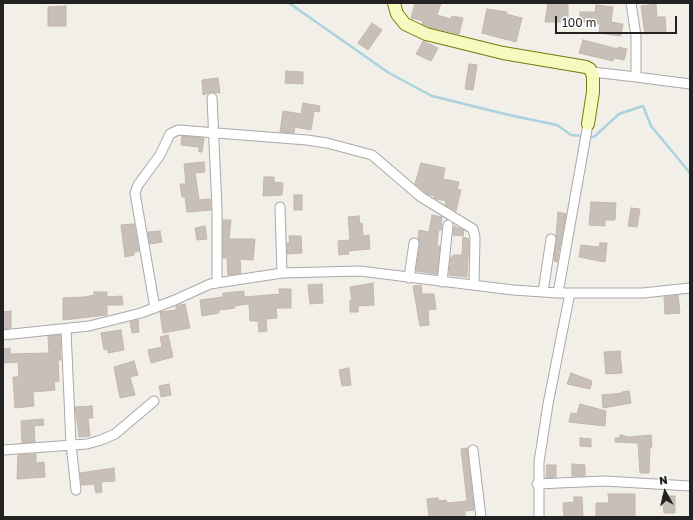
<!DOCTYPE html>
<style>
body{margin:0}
#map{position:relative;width:693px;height:520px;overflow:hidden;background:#f2efe9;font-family:"Golos Text",sans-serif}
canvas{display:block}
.frame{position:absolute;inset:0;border:4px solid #222;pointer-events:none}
.north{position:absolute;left:645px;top:472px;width:40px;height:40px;-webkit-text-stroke:3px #fff;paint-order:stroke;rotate:352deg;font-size:11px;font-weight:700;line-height:16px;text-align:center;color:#222}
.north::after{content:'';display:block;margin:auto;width:14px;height:18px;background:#222;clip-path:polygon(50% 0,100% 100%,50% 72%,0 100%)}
.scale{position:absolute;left:555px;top:16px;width:122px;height:18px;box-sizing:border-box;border:2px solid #222;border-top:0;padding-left:5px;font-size:12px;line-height:14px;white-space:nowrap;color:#222;-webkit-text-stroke:3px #fff;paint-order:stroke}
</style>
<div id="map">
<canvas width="693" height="520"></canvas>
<div class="frame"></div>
<div class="north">N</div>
<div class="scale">100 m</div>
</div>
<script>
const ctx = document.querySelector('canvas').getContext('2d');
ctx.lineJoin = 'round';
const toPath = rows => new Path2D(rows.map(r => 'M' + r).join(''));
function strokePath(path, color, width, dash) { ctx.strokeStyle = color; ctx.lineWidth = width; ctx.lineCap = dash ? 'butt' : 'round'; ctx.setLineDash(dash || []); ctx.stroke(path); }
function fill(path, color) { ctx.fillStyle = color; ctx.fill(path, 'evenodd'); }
strokePath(toPath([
 [289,3,389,73,432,96,509,115,557,125,571,135,594,137,619,114,643,106,651,126,690,173]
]), '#aad3df', 2.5);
const building = toPath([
 [415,3,441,3,437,15,451,19,452,16,463,18,459,34,429,27,422,24,423,21,411,18,415,3],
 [548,3,568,3,568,22,545,22,548,3],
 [656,4,657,17,665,17,666,32,645,34,641,6,656,4],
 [596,5,613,7,611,22,623,24,621,36,599,33,600,24,593,23,594,22,580,22,580,12,595,12,596,5],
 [66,6,66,26,48,26,48,7,66,6],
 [487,9,507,12,506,14,522,18,516,42,482,33,487,9],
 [372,23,382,30,368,50,358,43,372,23],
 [583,40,618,49,618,47,627,49,624,60,614,58,613,61,579,53,583,40],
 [423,41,438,48,431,61,416,54,423,41],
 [469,64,477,65,473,90,465,89,469,64],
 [286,71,303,72,303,84,285,83,286,71],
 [218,78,220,93,211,92,203,95,202,80,218,78],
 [303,103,320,106,319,112,314,111,311,130,295,127,294,133,280,132,283,111,301,114,303,103],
 [182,136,204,138,202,152,199,152,199,147,181,145,182,136],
 [204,162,205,172,195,173,199,200,210,199,211,210,187,212,185,197,182,197,180,184,186,184,184,164,204,162],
 [421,163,445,168,443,179,459,182,457,189,461,190,456,211,445,205,446,201,436,199,434,198,434,196,427,194,415,184,421,163],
 [264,177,274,177,274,182,283,183,282,195,263,196,264,177],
 [294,195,302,195,302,210,294,210,294,195],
 [591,202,616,203,615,220,605,220,605,226,589,225,591,202],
 [631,208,640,209,637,227,628,226,631,208],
 [558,212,566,214,557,262,554,261,558,212],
 [432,215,442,217,441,223,442,224,441,230,439,230,438,233,437,246,440,246,437,274,416,271,420,244,418,237,419,230,429,232,432,215],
 [359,216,360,224,362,223,363,236,369,235,370,249,348,251,349,254,339,255,338,241,350,240,348,217,359,216],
 [223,220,231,220,229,239,255,239,253,260,240,259,241,273,228,275,227,258,223,258,223,220],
 [134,224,139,251,134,252,134,255,125,257,121,225,134,224],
 [205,226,207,239,197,240,195,228,205,226],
 [454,226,464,230,463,236,453,235,454,226],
 [160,231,162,242,150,244,148,232,160,231],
 [289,236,301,236,302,253,287,254,287,243,290,243,289,236],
 [463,237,469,239,467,277,449,275,451,257,453,257,453,255,462,255,463,237],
 [600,243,607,243,605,262,579,257,581,245,599,247,600,243],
 [373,283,374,305,358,306,358,312,350,312,350,300,352,300,350,287,373,283],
 [322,284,323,303,310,304,308,285,322,284],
 [421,285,422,294,434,294,436,309,428,310,429,325,420,326,413,286,421,285],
 [279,289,291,289,291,308,276,308,277,318,266,319,267,331,259,332,258,321,250,321,249,304,234,306,235,308,219,310,219,313,202,316,200,300,223,297,223,293,244,291,244,297,280,294,279,289],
 [94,292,107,292,107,297,122,296,123,305,107,305,107,315,63,320,63,298,85,297,94,295,94,292],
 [678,295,680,313,665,314,664,297,678,295],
 [185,304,190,328,163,333,160,312,176,310,176,306,185,304],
 [11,311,11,328,3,329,3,312,11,311],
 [138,320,139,332,132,333,130,322,138,320],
 [121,330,124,350,108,353,108,349,104,350,101,333,121,330],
 [60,335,61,360,58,360,59,381,54,382,55,390,33,392,34,406,15,408,13,377,19,377,18,362,3,363,3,349,10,348,10,354,49,353,48,336,60,335],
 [168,335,173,357,151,363,148,350,162,347,160,337,168,335],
 [620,351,622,373,606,374,604,352,620,351],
 [134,361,138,375,130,377,135,395,120,398,114,367,134,361],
 [349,368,351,385,342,386,339,370,349,368],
 [571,373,592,381,590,389,567,384,571,373],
 [169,384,171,395,161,397,159,386,169,384],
 [629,391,631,403,603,408,602,395,622,393,622,392,629,391],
 [580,404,606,411,605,426,569,422,571,413,577,414,580,404],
 [92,406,93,418,88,418,90,436,79,437,75,407,92,406],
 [43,419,44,425,34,426,35,442,22,443,21,421,43,419],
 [620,435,629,437,651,435,652,447,650,447,649,473,640,473,638,443,615,442,615,438,620,438,620,435],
 [580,438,591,439,591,447,580,446,580,438],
 [467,448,474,510,465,511,465,517,429,517,427,499,438,498,439,501,446,500,447,503,467,501,461,449,467,448],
 [36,454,36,463,44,462,45,477,17,479,18,455,36,454],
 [572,464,585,465,585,476,572,476,572,464],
 [547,465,556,465,556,477,546,478,547,465],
 [114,468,115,481,101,482,102,492,96,493,94,484,82,485,80,473,114,468],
 [608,494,635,494,635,517,596,517,596,503,609,503,608,494],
 [662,496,675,496,675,513,664,513,662,496],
 [574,497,582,497,583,517,564,517,563,503,574,502,574,497]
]);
fill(building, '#c7bfb8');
strokePath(building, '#c4b6ab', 1);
const street = toPath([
 [592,72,636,77,636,36,631,3],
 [636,77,690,84],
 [212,98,217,208,217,282],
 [280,207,282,273],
 [409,278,414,243],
 [442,282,448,225],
 [543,292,551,239],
 [558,293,588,124],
 [155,308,135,193,138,185,160,155,170,134,178,130,307,140,327,143,372,155,421,197,473,229,475,238,474,285],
 [66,330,71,444,76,490],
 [3,335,89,326,141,313,175,300,210,284,282,273,360,271,513,290,558,293,643,293,690,288],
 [3,450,87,444,101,440,115,434,154,401],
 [473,450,481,517],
 [537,484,604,481,690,486],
 [539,517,539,462,548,404,570,293]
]);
const secondary = toPath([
 [394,3,397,14,405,24,426,34,503,53,586,67,590,69,593,76,593,92,588,124]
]);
strokePath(street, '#a9a9a9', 11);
strokePath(secondary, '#707d05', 14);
strokePath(street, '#fff', 9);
strokePath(secondary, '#f7fabf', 12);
</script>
